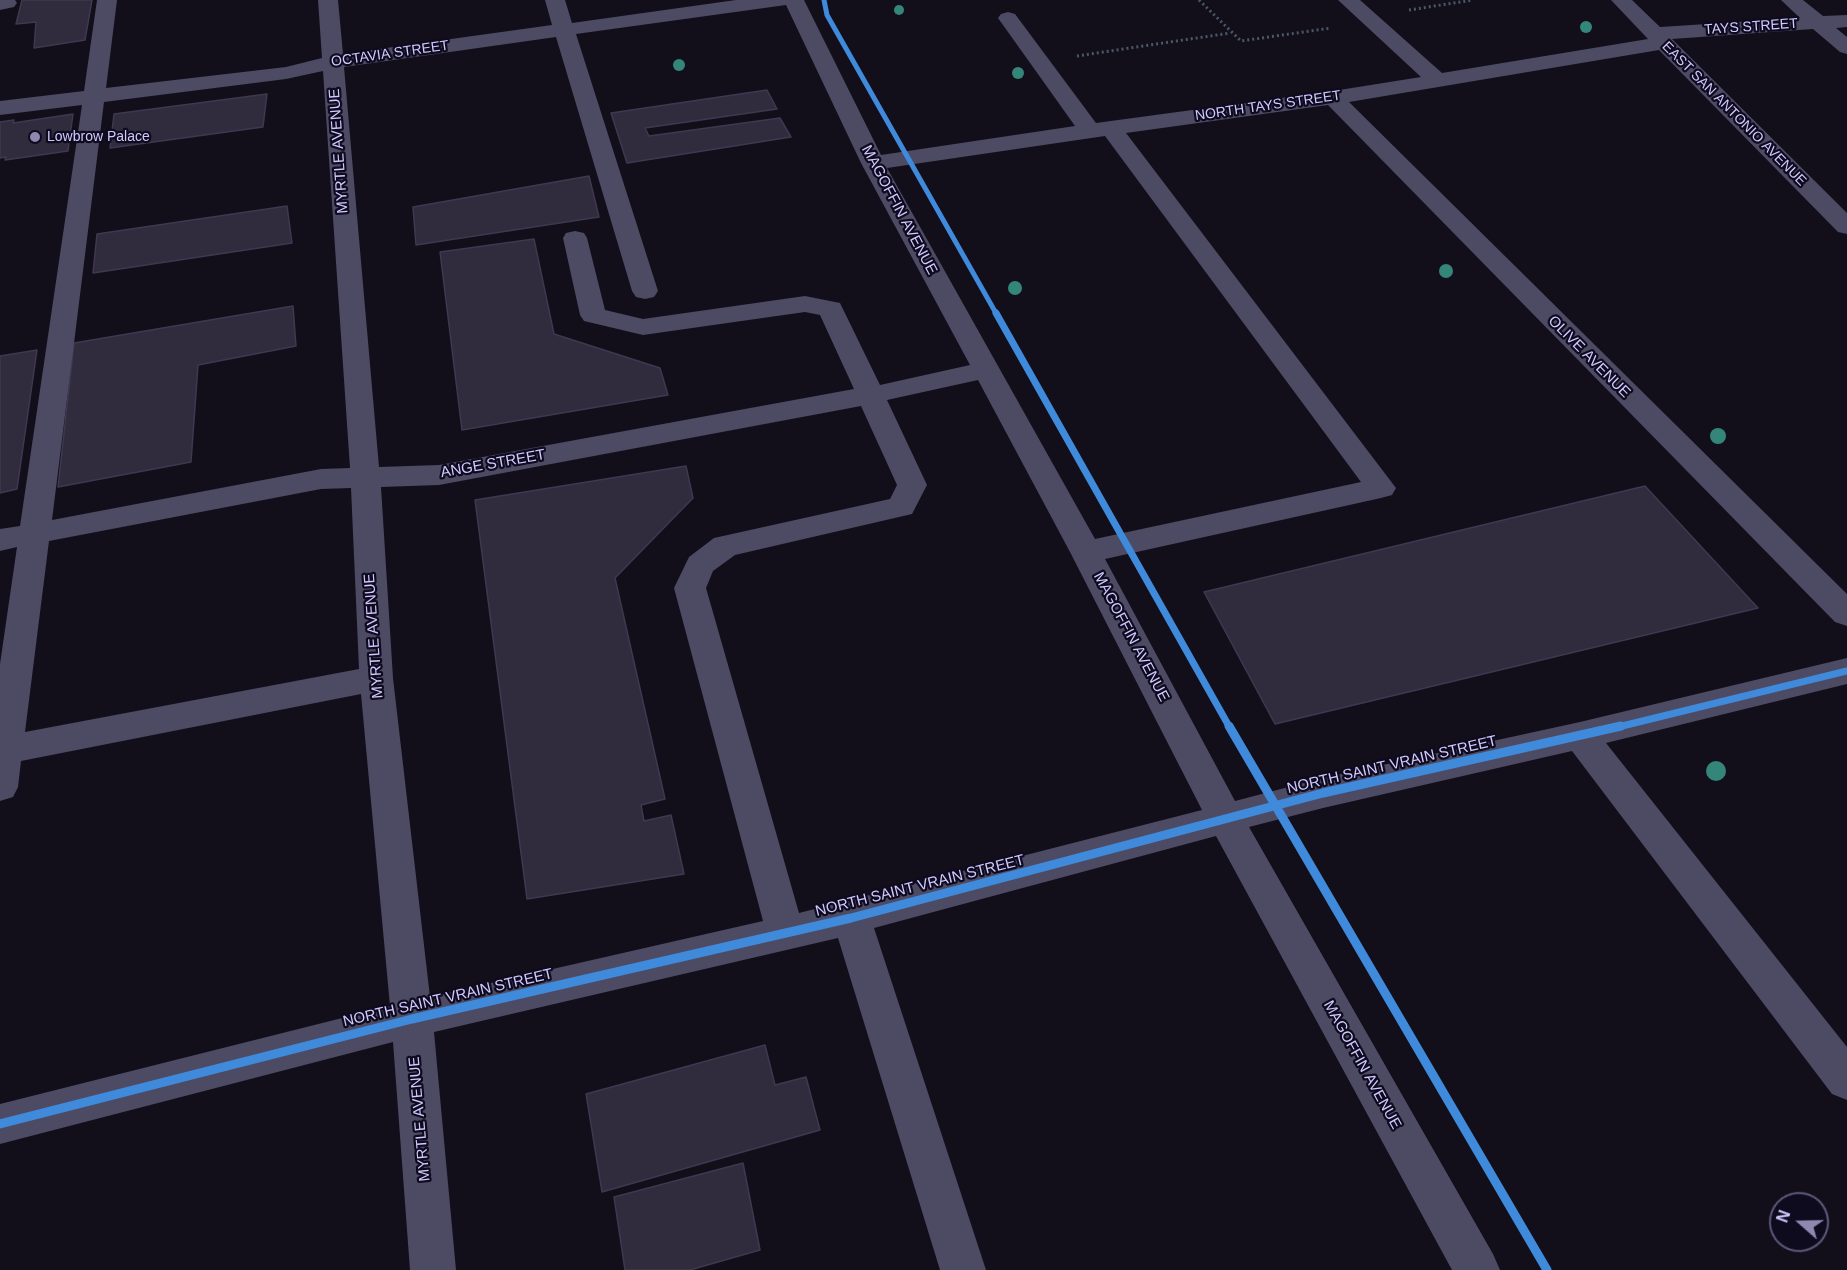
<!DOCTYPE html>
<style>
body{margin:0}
#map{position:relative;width:1847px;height:1270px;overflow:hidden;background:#120f1a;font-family:Helvetica,sans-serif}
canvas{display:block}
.north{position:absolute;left:1769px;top:1192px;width:60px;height:60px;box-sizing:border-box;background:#0f0b1f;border:2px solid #5d5779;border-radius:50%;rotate:290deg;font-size:16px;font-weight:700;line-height:24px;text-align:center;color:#d2c9ff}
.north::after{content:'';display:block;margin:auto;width:21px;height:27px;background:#8f88af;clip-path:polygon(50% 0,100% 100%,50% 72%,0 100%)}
</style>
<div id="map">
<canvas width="1847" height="1270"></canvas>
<div class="north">N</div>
</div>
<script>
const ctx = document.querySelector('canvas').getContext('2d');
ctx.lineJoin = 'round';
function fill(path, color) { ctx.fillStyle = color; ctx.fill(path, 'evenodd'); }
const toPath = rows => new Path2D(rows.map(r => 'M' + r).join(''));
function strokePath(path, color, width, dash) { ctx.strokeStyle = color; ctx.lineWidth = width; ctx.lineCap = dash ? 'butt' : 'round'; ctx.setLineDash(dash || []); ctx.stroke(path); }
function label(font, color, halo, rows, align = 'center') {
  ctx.font = font + ' Helvetica,sans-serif'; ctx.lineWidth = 4.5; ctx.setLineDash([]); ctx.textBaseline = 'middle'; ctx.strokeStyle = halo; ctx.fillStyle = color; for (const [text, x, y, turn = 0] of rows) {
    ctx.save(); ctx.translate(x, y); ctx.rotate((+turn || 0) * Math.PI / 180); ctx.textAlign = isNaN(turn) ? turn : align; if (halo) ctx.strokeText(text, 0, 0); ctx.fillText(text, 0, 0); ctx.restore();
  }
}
const building = toPath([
 [22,0,92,0,85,40,34,48,36,22,16,24,22,0],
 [767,90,777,109,645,128,649,136,780,118,791,137,627,163,611,113,767,90],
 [267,94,263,127,110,148,114,114,267,94],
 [73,114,68,151,5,160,6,157,0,158,0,122,14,120,13,123,73,114],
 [589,176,599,217,416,245,413,207,589,176],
 [287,206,292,243,93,273,97,234,287,206],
 [534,239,554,334,660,368,668,395,462,430,440,252,534,239],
 [293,306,296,346,198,365,191,462,58,487,74,343,293,306],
 [37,350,17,489,0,493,0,356,37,350],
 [686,466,693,498,615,578,665,799,641,805,644,821,671,815,684,874,527,899,475,500,686,466],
 [1645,486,1758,608,1275,724,1204,592,1645,486],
 [765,1045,775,1085,806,1077,820,1130,602,1192,586,1094,765,1045],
 [743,1163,760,1250,690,1270,625,1270,614,1197,743,1163]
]);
fill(building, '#302c3e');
strokePath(building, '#3e3950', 1.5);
strokePath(toPath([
 [1199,0,1241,41,1331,28],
 [1409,10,1473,0],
 [1077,56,1230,33]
]), '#495868', 3, [2, 3]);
fill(toPath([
 [0,0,15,0,17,3,14,7,0,10,0,0],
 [97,0,117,0,106,88,286,67,322,58,318,0,338,0,343,54,552,25,545,0,565,0,572,23,736,0,804,0,881,155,1075,126,998,18,1001,14,1008,12,1015,14,1096,123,1333,91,1421,77,1338,0,1360,0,1442,73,1648,39,1611,0,1632,0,1660,27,1800,18,1781,0,1803,0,1823,16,1847,15,1847,27,1836,28,1847,37,1847,54,1840,52,1813,29,1672,39,1847,213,1847,234,1838,232,1659,50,1349,102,1847,594,1847,626,1835,622,1328,105,1126,133,1396,488,1392,495,1381,498,1105,559,1235,801,1323,778,1580,722,1847,658,1847,684,1606,743,1847,1047,1847,1100,1832,1094,1572,751,1323,808,1249,827,1493,1254,1500,1270,1452,1270,1216,836,874,928,986,1270,940,1270,838,938,434,1032,456,1270,410,1270,393,1042,0,1144,0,1104,390,1006,361,694,21,761,18,787,13,797,0,801,0,664,17,547,0,551,0,529,20,526,82,105,0,115,0,101,84,91,97,0],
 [786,5,861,163,970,365,880,385,840,303,805,296,643,319,605,310,587,238,584,233,575,231,566,233,563,238,580,315,584,321,643,335,805,312,820,315,854,389,439,465,379,467,344,67,556,37,632,291,636,297,645,299,654,297,658,291,576,34,786,5],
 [323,71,350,468,321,469,52,520,104,102,286,79,323,71],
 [1105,136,1361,482,1095,539,887,168,1105,136],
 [978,380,1070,552,1202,810,799,913,706,588,713,571,735,555,912,514,927,485,887,400,978,380],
 [861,406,897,485,890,499,714,538,689,557,674,588,763,921,430,997,393,678,381,487,439,485,861,406],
 [351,488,359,669,25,732,49,541,321,489,351,488]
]), '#4d4a64');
strokePath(toPath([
 [824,0,827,15,997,315]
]), '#408adc', 5);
strokePath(toPath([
 [996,313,1230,728],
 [1614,728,1847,671]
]), '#408adc', 7);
strokePath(toPath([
 [1229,726,1547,1270],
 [0,1124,412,1019,851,918,1323,793,1621,726]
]), '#408adc', 9);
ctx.fillStyle = '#34857a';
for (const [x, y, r] of [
 [899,10,5],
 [1586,27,6],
 [679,65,6],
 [1018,73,6],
 [1446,271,7],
 [1015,288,7],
 [1718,436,8],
 [1716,771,10]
]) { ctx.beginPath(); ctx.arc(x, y, r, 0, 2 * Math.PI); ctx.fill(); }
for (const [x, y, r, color] of [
 [35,137,6,"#8f88af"]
]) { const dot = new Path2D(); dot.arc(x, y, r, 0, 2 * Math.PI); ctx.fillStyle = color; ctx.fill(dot); strokePath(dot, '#0f0b1f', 2); }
label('14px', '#d2c9ff', '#0f0b1f', [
 ["TAYS STREET",1751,27,-4],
 ["OCTAVIA STREET",390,54,-8],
 ["NORTH TAYS STREET",1268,106,-8],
 ["EAST SAN ANTONIO AVENUE",1734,114,45]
]);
label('14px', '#d2c9ff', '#0f0b1f', [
 ["Lowbrow Palace",47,137]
], 'left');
label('15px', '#d2c9ff', '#0f0b1f', [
 ["MYRTLE AVENUE",339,151,-94],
 ["MAGOFFIN AVENUE",899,210,62],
 ["OLIVE AVENUE",1589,357,45],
 ["ANGE STREET",493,464,-10],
 ["MYRTLE AVENUE",374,636,-94],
 ["MAGOFFIN AVENUE",1131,637,62],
 ["NORTH SAINT VRAIN STREET",1392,765,-13],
 ["NORTH SAINT VRAIN STREET",920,886,-14],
 ["NORTH SAINT VRAIN STREET",448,998,-13],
 ["MAGOFFIN AVENUE",1362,1065,61],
 ["MYRTLE AVENUE",420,1119,-95]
]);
</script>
